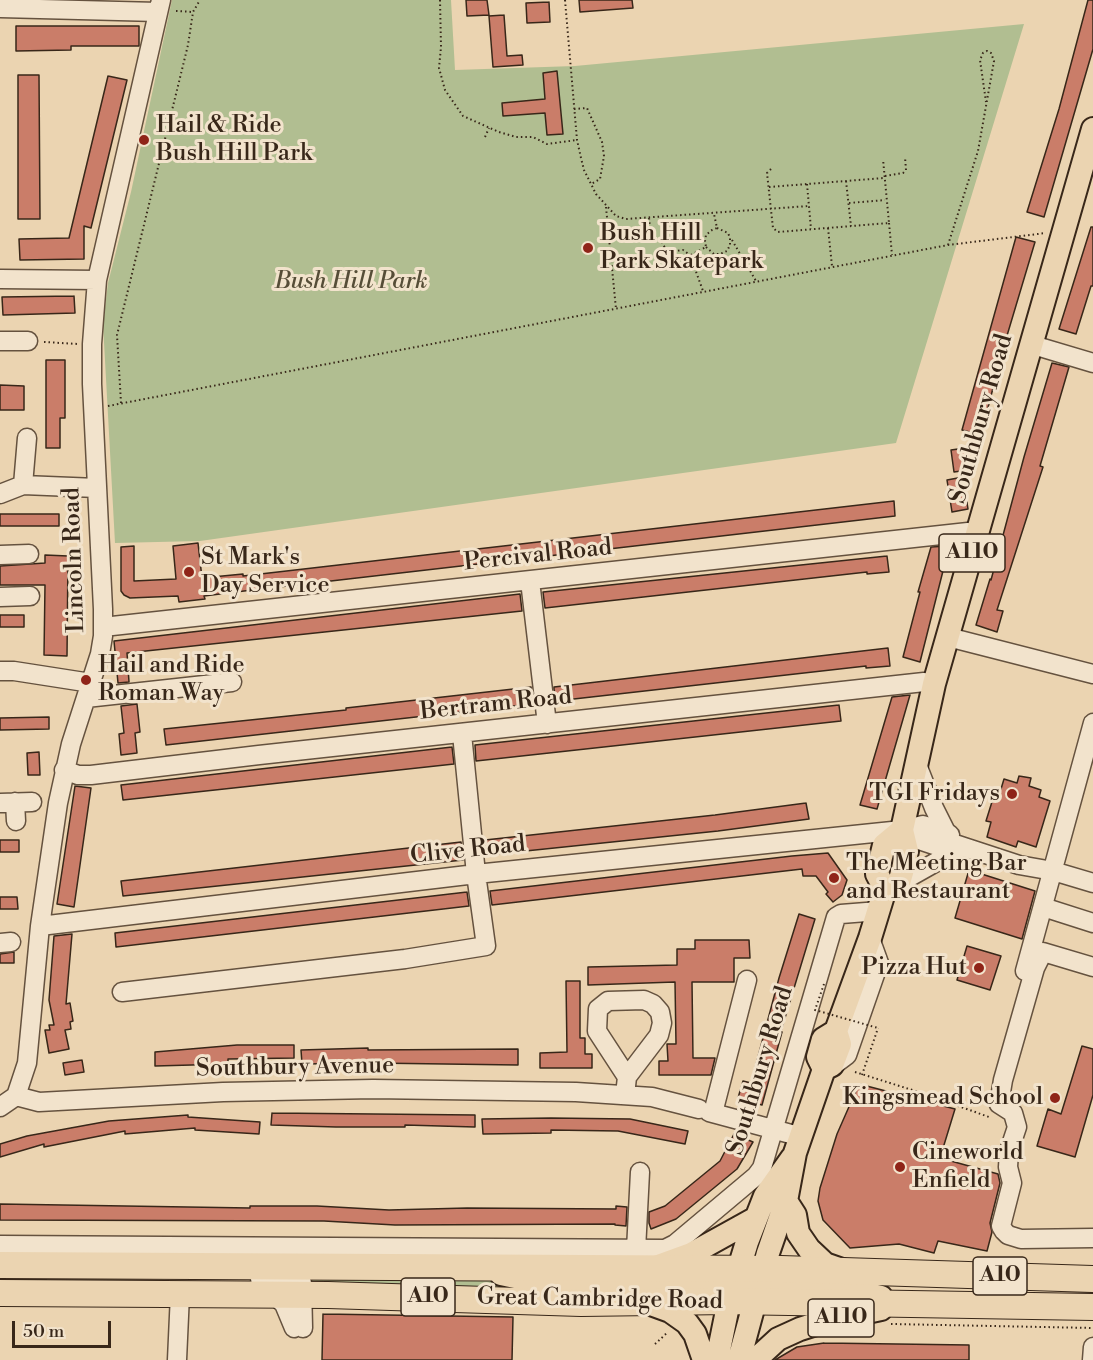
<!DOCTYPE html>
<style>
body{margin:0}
#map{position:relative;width:1093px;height:1360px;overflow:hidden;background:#ebd4b1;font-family:"Libre Bodoni",serif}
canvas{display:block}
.scale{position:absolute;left:12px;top:1321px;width:99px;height:27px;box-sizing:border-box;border:3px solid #382719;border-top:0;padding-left:8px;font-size:18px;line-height:21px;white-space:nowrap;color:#382719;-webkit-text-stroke:4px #f2e3cc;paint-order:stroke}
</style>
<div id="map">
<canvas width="1093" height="1360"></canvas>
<div class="scale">50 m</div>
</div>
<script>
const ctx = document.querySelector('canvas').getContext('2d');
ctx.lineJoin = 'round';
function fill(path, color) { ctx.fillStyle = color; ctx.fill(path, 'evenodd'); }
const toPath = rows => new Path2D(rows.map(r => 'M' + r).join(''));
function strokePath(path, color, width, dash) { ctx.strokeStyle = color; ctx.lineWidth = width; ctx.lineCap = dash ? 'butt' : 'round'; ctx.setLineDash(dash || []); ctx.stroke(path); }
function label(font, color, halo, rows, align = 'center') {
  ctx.font = font + ' "Libre Bodoni",serif'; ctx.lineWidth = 6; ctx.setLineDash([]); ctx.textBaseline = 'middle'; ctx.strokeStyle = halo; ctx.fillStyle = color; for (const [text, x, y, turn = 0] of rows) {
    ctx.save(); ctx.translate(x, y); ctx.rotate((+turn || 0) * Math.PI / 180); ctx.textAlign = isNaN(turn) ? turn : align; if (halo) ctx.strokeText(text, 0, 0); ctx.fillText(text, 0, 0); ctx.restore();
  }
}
fill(toPath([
 [172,0,451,0,455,70,575,66,1024,24,896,443,200,541,115,543,103,324,108,283,131,192],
 [303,1276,492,1280,511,1284,683,1293,312,1288]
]), '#b1be91');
const building = toPath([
 [466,0,487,0,489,15,467,16,466,0],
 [579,0,632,0,633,8,580,12,579,0],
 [1088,0,1093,0,1093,49,1044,217,1027,212,1059,109,1088,0],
 [549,2,550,22,527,23,526,3,549,2],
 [504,15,507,56,522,55,523,65,493,67,489,16,504,15],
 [16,26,139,26,139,46,71,46,71,50,16,51,16,26],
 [557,71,563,134,547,135,545,113,503,116,502,103,545,99,543,73,557,71],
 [18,75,39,75,40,219,18,219,18,75],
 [108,76,127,80,91,228,84,226,84,259,20,260,19,239,69,238,108,76],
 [1091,227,1093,227,1093,286,1091,286,1076,334,1059,329,1091,227],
 [1016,237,1035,242,1003,349,981,435,962,430,1016,237],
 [74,296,75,313,3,315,2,297,74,296],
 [46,360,65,360,65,418,60,418,60,448,46,448,46,360],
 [1052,363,1069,367,1040,466,1043,467,997,610,1003,611,997,632,976,625,990,579,991,580,1024,457,1052,363],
 [0,385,24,386,24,410,0,410,0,385],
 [965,448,968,470,954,472,951,450,965,448],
 [963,477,968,509,952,512,947,480,963,477],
 [894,501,895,516,244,591,204,596,205,599,179,602,178,596,130,598,124,595,121,591,121,547,134,546,134,581,176,579,173,546,198,543,202,578,243,574,243,576,894,501],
 [0,514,59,514,59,526,0,526,0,514],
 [947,546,954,548,948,564,945,563,920,662,903,657,920,592,918,592,931,547,947,546],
 [45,555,68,556,67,656,44,655,45,585,0,585,0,566,45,563,45,555],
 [887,556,889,572,867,574,867,572,545,608,543,592,887,556],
 [520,594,522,611,127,653,129,682,118,683,114,641,520,594],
 [0,615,24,615,24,627,0,627,0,615],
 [888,648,890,666,866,668,866,666,556,701,554,689,554,687,888,648],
 [531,687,532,704,166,745,164,729,346,710,346,708,531,687],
 [910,695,877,809,860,805,892,697,910,695],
 [137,704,140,732,135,733,137,753,121,755,119,734,124,733,121,706,137,704],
 [839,705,841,721,476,761,475,745,839,705],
 [49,717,49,729,0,730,0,718,49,717],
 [452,747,454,764,123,800,121,785,452,747],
 [39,752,40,775,28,775,27,753,39,752],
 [1019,776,1031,778,1029,786,1041,790,1039,797,1050,801,1036,847,1018,841,1016,847,987,837,991,822,986,821,996,789,1001,789,1004,779,1017,783,1019,776],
 [75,786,91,788,74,907,57,904,75,786],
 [806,803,809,819,718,831,487,855,485,840,715,815,806,803],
 [0,840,19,840,19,852,0,852,0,840],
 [461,842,463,860,123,896,121,881,461,842],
 [828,853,847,880,842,895,833,902,826,894,828,892,816,876,803,876,802,869,492,905,490,891,792,856,828,853],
 [969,870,1035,891,1022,939,955,918,969,870],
 [467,892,469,906,116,947,115,933,467,892],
 [0,897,17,897,18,909,0,909,0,897],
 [799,914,815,919,781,1031,782,1032,762,1105,738,1098,743,1081,751,1083,779,978,799,914],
 [72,934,66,1004,70,1003,73,1021,70,1022,71,1029,65,1030,69,1049,49,1053,45,1030,50,1030,49,1025,54,1025,49,1000,54,936,72,934],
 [695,940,749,940,750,958,734,958,734,982,692,982,693,1058,715,1058,711,1075,659,1075,659,1061,668,1061,667,1044,676,1044,675,982,588,985,588,967,677,965,677,949,695,949,695,940],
 [967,946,1001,956,990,990,957,980,967,946],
 [14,952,14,963,0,963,0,954,14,952],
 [566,981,580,981,580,1038,585,1038,585,1054,592,1054,592,1068,540,1068,540,1053,567,1052,566,981],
 [237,1045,294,1045,294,1058,228,1059,228,1064,155,1066,155,1052,237,1045],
 [1082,1046,1093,1049,1093,1095,1075,1157,1037,1146,1048,1109,1061,1114,1082,1046],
 [368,1048,368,1050,518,1049,518,1065,372,1063,302,1064,301,1050,368,1048],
 [82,1060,84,1072,65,1075,63,1063,82,1060],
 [859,1084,955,1109,940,1158,998,1174,1000,1183,990,1223,992,1232,987,1251,938,1241,934,1253,899,1244,850,1248,823,1220,818,1201,820,1188,837,1134,859,1084],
 [272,1113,475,1115,475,1127,405,1125,405,1127,336,1127,271,1125,272,1113],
 [188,1115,188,1117,260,1122,259,1134,195,1130,195,1128,125,1134,125,1131,44,1147,44,1144,0,1157,0,1144,27,1136,109,1121,188,1115],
 [551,1118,630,1119,688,1131,685,1144,618,1131,551,1130,551,1133,483,1134,482,1119,551,1118],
 [734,1134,753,1142,737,1169,676,1219,651,1229,649,1223,649,1212,665,1206,720,1161,734,1134],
 [0,1204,250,1208,250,1206,317,1206,389,1210,467,1208,616,1209,616,1206,627,1207,626,1226,615,1225,615,1224,395,1225,324,1221,0,1220,0,1204],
 [323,1314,513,1317,512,1360,322,1360,323,1314],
 [824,1343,969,1345,969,1360,775,1360,797,1347,824,1343]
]);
fill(building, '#ca7d69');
strokePath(building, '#382719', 1.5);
const minor = toPath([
 [0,8,158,12],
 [0,279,97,280],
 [0,341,28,341],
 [1033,345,1093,363],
 [23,485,27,438],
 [0,494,23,485,97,488],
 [0,555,29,554],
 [530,581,547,724],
 [0,597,30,596],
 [103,627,968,532,977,535],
 [948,637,1093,674],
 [0,671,14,671,91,683],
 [86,698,232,682],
 [916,762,934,808,946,832,950,835],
 [64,770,78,775,91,775,259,755,924,682,934,684],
 [15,802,16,821],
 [0,803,32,802],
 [902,830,919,840,937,846,945,847,955,844,1019,865,1053,871,1093,883],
 [899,883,961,848],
 [1043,907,1093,923],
 [40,926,476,874,902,830,923,825,946,832],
 [0,943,11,942],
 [1093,967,1043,952,1035,968,1003,1080,999,1104,1013,1113,1017,1127,1009,1151,1008,1167,1012,1183,1001,1226,1004,1231,1008,1235,1021,1239,1093,1238],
 [1025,971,1093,723],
 [122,992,405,959,486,946,476,874,462,734],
 [835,1064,847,1055,879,963,870,938],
 [625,1095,627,1077,659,1035,662,1023,660,1012,653,1004,644,1000,608,1001,598,1009,597,1031,627,1077],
 [16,1096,39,1102,223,1092,373,1089,576,1092,652,1097,699,1109],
 [0,1107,16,1096,27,1063,40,926,58,803,71,744,100,654,103,636,103,609,92,384,92,344,97,280,161,0],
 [709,1112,802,1137],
 [713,1113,747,980],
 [0,1245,665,1249,675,1244,756,1176,762,1168,836,917,841,914,879,911],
 [636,1250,640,1172],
 [260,1279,296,1280,302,1283,303,1328],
 [274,1295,284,1304,294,1328],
 [177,1360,180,1294],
 [1092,1360,1093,1347]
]);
const major = toPath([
 [885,889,899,883,903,869,907,851,902,830,934,684,1093,129],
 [824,1069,832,1065,840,1044,836,1031,870,938,885,889,877,874,884,845,902,830],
 [786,1201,795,1215,798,1233,809,1249,825,1264,842,1270],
 [658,1266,691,1254,756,1218],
 [501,1274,534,1281,734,1285,748,1290,755,1302],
 [747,1282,779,1287,846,1289,881,1297],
 [648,1303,670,1311,687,1323,695,1334,704,1360],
 [717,1360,729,1301,747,1242,765,1196,792,1158],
 [739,1360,768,1253,786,1201,795,1153,824,1069,818,1057,823,1039,836,1031],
 [755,1360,778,1339,800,1329,825,1321,881,1309]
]);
const highway = toPath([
 [0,1265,781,1269,1093,1279],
 [0,1293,328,1295,581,1303,729,1301,1093,1307]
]);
strokePath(minor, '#65523f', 21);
strokePath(major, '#382719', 26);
strokePath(highway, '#382719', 28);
strokePath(toPath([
 [440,0,441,47,439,68,445,90,463,116,499,132,516,137,533,137,547,144,577,140],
 [565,0,577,140,581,158,584,170,596,194,616,216,626,219,809,206],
 [176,11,193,12],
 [574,109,587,108,602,142,604,156,600,179,591,184],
 [485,137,489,128],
 [771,169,767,173,771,210,773,228,778,232,889,223,883,159],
 [885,176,903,173,906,170,905,157],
 [846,181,851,226],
 [807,184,811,229],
 [769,187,884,178],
 [849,203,885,200],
 [606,207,616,309],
 [649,218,651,237,661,240,667,252,683,250,690,255,703,291],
 [889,223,892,255],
 [828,228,832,266],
 [732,240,756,281],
 [948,245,978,151,994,61,991,53,987,51,983,53,980,60,986,102],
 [706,247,714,254,720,254,727,251,730,245,730,238,728,233,717,228],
 [691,255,706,247,705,241,706,235,712,230,717,228,714,214],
 [44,342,78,344],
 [121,403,117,335,188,45,193,12,200,0],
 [108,406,948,245,1046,233],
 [855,1072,925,1094,989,1117],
 [862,1075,878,1028],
 [891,1324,1093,1328],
 [655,1344,668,1332]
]), '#382719', 2, [1.5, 3]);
strokePath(minor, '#f2e3cc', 18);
strokePath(major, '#ebd4b1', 22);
strokePath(highway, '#ebd4b1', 26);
strokePath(toPath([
 [824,984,815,1010,878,1028]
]), '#382719', 2, [1.5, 3]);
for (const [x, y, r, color] of [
 [144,140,6,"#8f2418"],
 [588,248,6,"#8f2418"],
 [189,572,6,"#8f2418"],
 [86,680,6,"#8f2418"],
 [1012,794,6,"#8f2418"],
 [834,878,6,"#8f2418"],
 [979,968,6,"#8f2418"],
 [1055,1098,6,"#8f2418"],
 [900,1167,6,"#8f2418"]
]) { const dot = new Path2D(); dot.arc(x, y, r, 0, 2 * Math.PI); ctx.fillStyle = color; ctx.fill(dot); strokePath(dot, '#f2e3cc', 2); }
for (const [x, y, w] of [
 [972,553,66],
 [1000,1276,54],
 [428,1297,54],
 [841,1318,66]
]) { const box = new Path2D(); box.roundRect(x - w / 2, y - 19, w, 38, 4.5); ctx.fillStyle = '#f2e3cc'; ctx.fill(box); strokePath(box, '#382719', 1.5); }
label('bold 22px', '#382719', null, [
 ["A110",972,553],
 ["A10",1000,1276],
 ["A10",428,1297],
 ["A110",841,1318]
]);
label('24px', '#382719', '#f2e3cc', [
 ["Hail & Ride",156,126],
 ["Bush Hill Park",156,154],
 ["Bush Hill",600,234],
 ["Park Skatepark",600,262],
 ["St Mark's",201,558],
 ["Day Service",201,586],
 ["Hail and Ride",98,666],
 ["Roman Way",98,694],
 ["TGI Fridays",1000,794,"right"],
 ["The Meeting Bar",846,864],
 ["and Restaurant",846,892],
 ["Pizza Hut",967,968,"right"],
 ["Kingsmead School",1043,1098,"right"],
 ["Cineworld",912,1153],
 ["Enfield",912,1181]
], 'left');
label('italic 24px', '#564d37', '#f2e3cc', [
 ["Bush Hill Park",351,282]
]);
label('24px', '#382719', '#f2e3cc', [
 ["Southbury Road",982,419,-74],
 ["Percival Road",538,556,-6],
 ["Lincoln Road",75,560,-92],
 ["Bertram Road",496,705,-6],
 ["Clive Road",468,851,-6],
 ["Southbury Avenue",295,1068,-1],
 ["Southbury Road",761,1071,-73],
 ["Great Cambridge Road",600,1300,1]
]);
</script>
